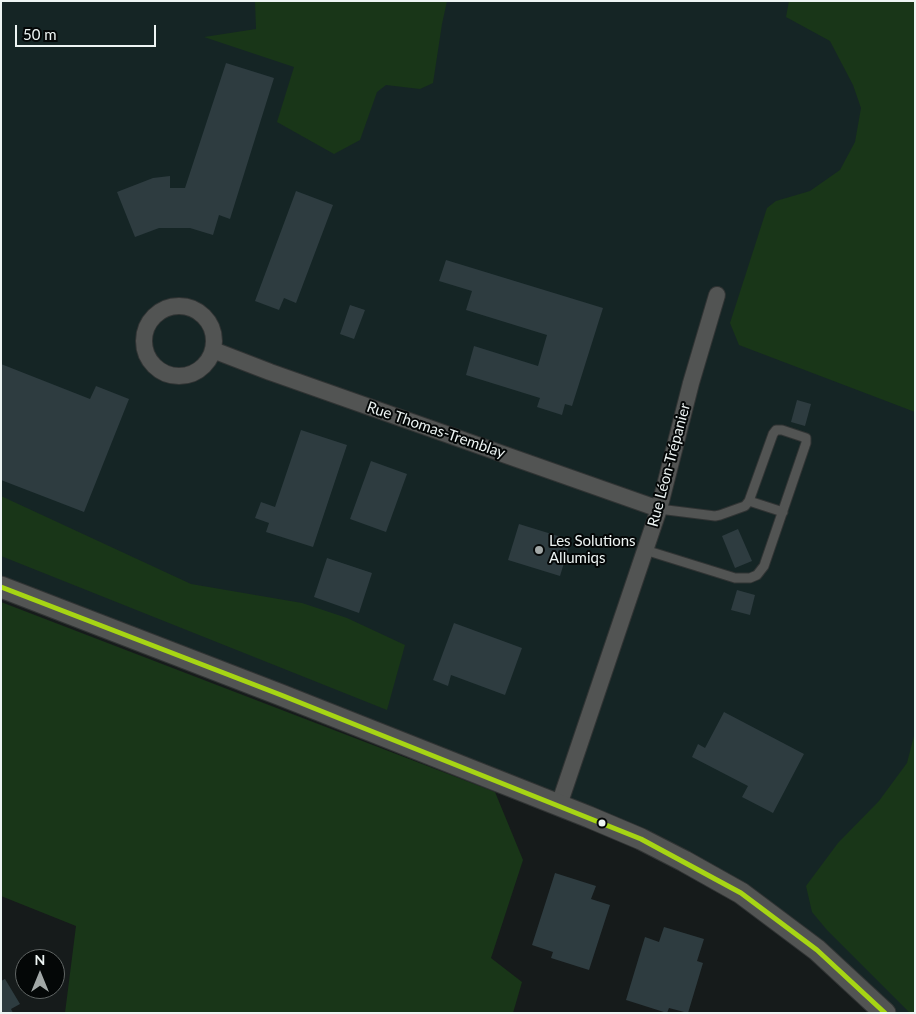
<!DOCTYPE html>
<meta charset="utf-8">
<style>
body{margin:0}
#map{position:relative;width:916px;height:1014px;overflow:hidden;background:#161b1b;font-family:Lato,sans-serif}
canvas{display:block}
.frame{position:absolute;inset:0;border:2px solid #edf4f3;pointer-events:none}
.north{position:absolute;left:15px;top:949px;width:50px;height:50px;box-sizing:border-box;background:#040707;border:1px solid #616665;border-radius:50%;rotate:0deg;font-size:14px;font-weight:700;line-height:20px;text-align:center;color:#edf4f3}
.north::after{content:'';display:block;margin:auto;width:18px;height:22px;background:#a2a8a7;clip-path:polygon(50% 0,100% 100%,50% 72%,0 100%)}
.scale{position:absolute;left:15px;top:25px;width:141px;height:22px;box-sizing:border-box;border:2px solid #edf4f3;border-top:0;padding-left:6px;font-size:15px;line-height:18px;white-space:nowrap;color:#edf4f3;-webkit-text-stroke:4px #040707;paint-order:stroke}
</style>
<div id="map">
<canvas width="916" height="1014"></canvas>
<div class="frame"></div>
<div class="north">N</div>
<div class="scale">50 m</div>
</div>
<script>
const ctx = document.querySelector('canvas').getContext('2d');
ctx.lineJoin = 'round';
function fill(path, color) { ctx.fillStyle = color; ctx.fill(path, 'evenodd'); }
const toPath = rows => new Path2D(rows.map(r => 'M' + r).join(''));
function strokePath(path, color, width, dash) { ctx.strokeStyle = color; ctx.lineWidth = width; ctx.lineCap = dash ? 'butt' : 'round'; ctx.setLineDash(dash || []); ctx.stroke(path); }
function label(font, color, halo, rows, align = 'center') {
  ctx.font = font + ' Lato,sans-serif'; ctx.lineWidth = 4; ctx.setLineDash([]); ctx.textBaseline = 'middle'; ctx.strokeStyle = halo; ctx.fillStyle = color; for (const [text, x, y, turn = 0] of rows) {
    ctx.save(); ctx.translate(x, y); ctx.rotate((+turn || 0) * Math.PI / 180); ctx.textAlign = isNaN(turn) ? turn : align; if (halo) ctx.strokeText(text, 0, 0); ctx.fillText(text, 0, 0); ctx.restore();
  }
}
fill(toPath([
 [1,1,915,1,915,1013,885,1013,684,861,1,587]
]), '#152525');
fill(toPath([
 [255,1,447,1,442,24,433,83,420,89,386,85,377,92,360,140,334,154,277,122,294,67,204,37,256,29],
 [789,1,915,1,915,412,739,345,730,323,767,208,776,201,810,191,840,170,855,142,861,108,853,85,830,41,786,17],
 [1,496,191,584,302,603,347,618,405,645,387,710,1,556],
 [1,602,495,792,523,860,491,958,522,982,513,1013,65,1013,76,926,1,896],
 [915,732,915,1013,910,1013,827,930,812,912,806,886,838,843,879,801,907,763]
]), '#193618');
fill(toPath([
 [226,63,274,78,230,219,219,215,213,235,190,228,159,228,135,237,117,192,153,178,170,176,170,188,185,188],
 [296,191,333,205,296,303,284,298,279,310,255,301],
 [446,260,603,308,572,406,565,404,562,415,537,407,540,398,466,375,474,346,538,366,547,335,466,310,472,291,439,281],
 [350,305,365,310,354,339,340,334],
 [1,364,90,399,96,386,129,399,84,512,1,480],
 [797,400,811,404,805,426,791,422],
 [301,430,347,445,313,547,266,532,269,523,255,518,261,502,275,507],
 [371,461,407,474,386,532,350,519],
 [519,524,571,540,560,576,508,560],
 [738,529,752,561,735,568,722,536],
 [327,558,372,573,359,613,314,597],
 [737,590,755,595,750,615,731,610],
 [454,623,522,648,505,695,451,675,448,686,433,680],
 [724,712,804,754,773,813,742,797,748,786,692,757,698,744,705,748],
 [555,873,596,886,591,899,610,905,589,970,551,958,553,952,532,945],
 [664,927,704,939,697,961,703,963,688,1013,669,1008,667,1013,626,1000,645,937,659,942],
 [5,979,20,1004,11,1009,13,1013,1,1013,1,981]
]), '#2e3c40');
const service = toPath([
 [749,501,783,512],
 [645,550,735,578,750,578,757,575,764,566,806,443,806,438,782,430,776,430,773,434,749,501,745,506,720,515,715,516,659,509]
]);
const minor = toPath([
 '144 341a35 35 0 1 1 70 0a35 35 0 1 1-70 0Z',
 [213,350,270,372,659,509],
 [559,805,659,509,691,383,717,295]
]);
const tertiary = toPath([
 [1,587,281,695,589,817,641,839,684,861,741,893,817,950,885,1013]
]);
strokePath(service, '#313434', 11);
strokePath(minor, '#313434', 18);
strokePath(tertiary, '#313434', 23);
strokePath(service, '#525453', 9);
strokePath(minor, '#525453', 16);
strokePath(tertiary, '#525453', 21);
strokePath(toPath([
 [1,587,281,695,641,839,741,893,817,950,885,1013]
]), '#a6d514', 5);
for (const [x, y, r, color] of [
 [539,550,5,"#a2a8a7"],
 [602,823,4.5,"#edf4f3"]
]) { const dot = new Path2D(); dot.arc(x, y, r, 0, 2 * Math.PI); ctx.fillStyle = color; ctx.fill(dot); strokePath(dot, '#040707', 2); }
label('15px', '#edf4f3', '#040707', [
 ["Rue Thomas-Tremblay",436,430,19],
 ["Rue Léon-Trépanier",669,465,-75]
]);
label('15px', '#edf4f3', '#040707', [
 ["Les Solutions",549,541],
 ["Allumiqs",549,558]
], 'left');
</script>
